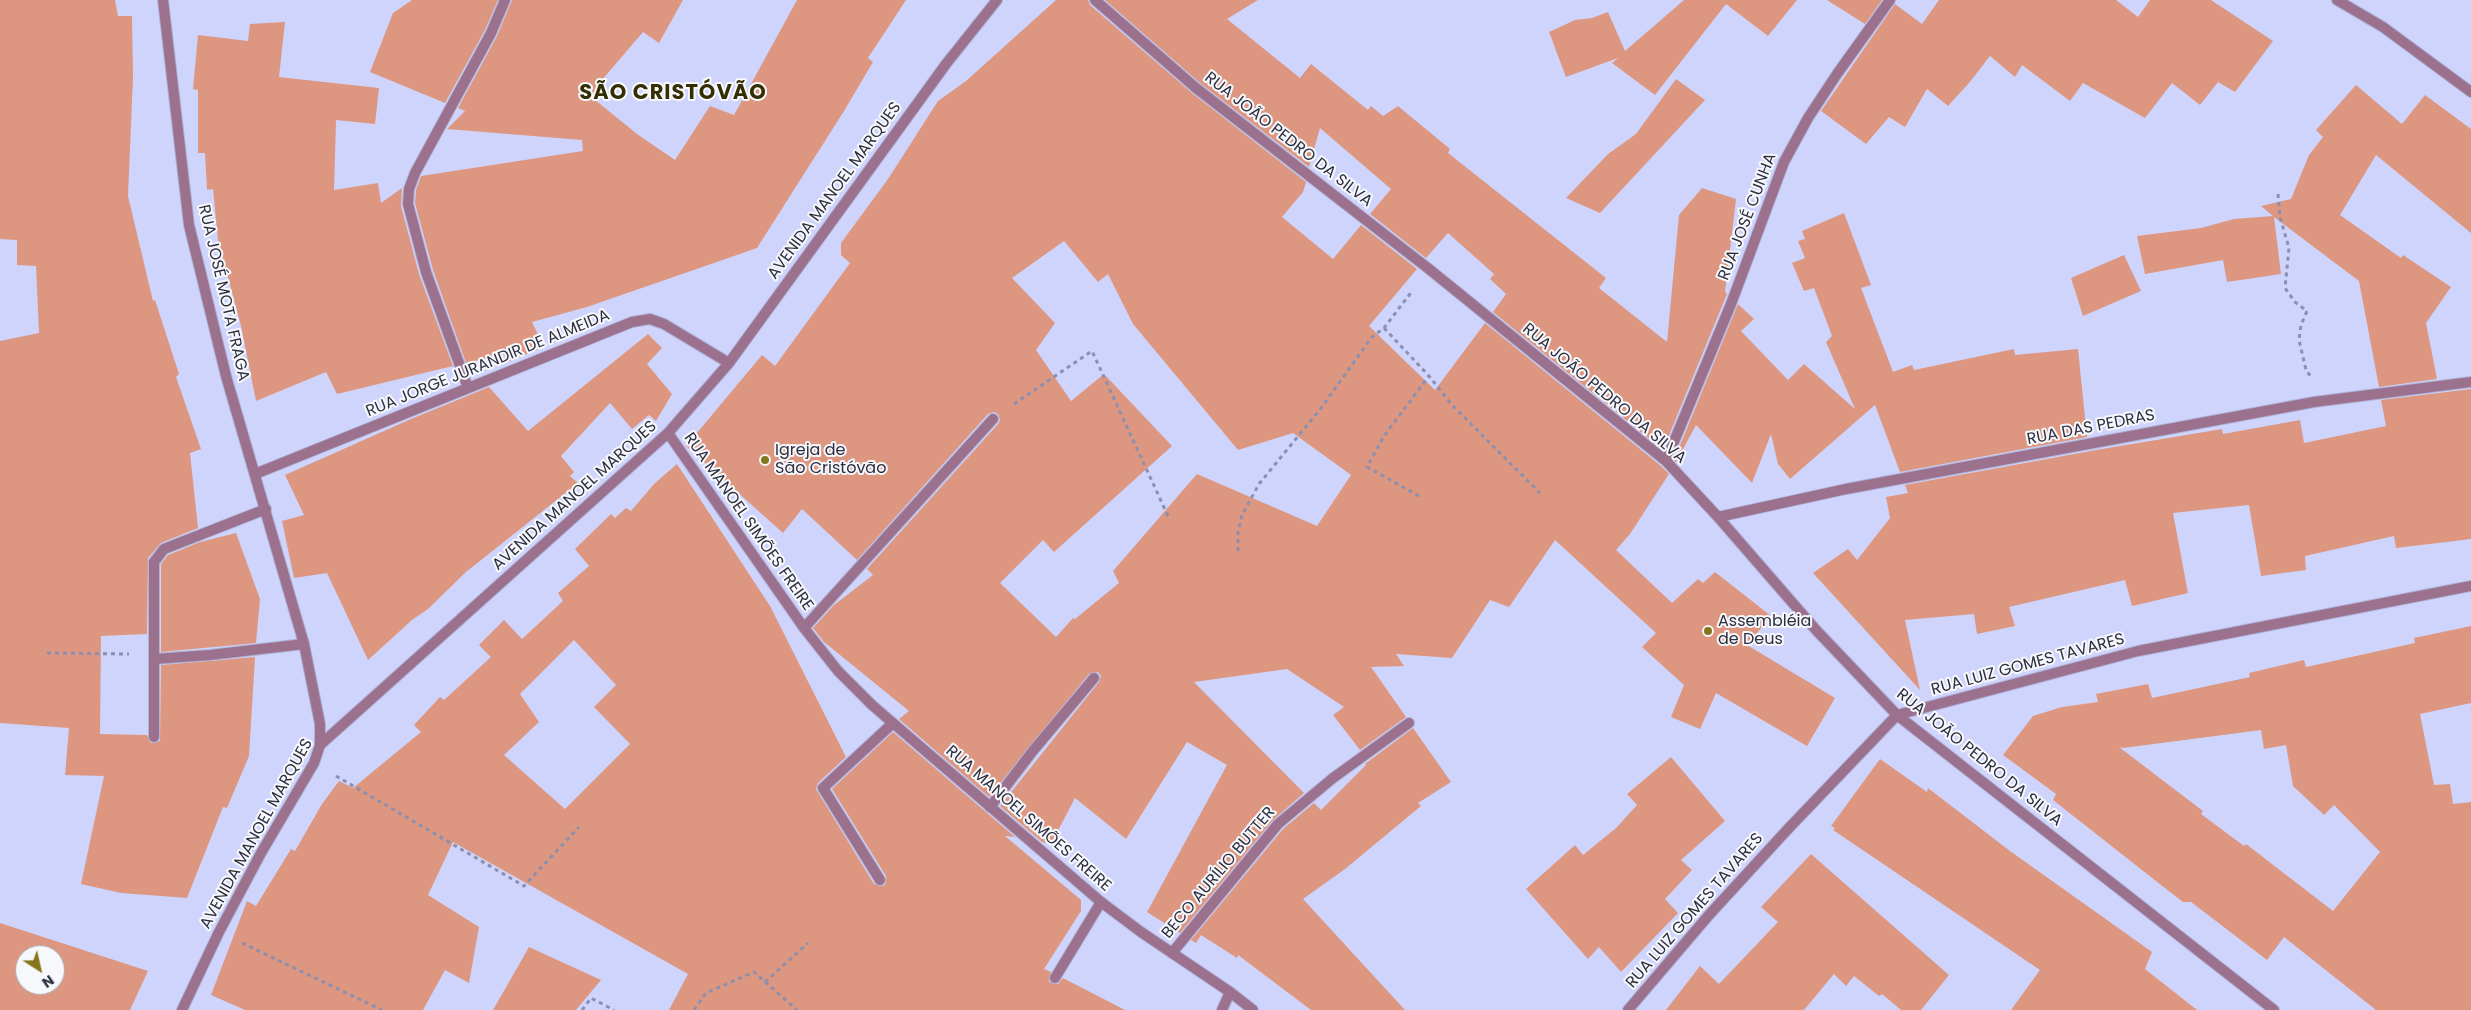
<!DOCTYPE html>
<meta charset="utf-8">
<style>
body{margin:0}
#map{position:relative;width:2471px;height:1010px;overflow:hidden;background:#cfd4fd;font-family:Poppins,sans-serif}
canvas{display:block}
.north{position:absolute;left:15px;top:945px;width:50px;height:50px;box-sizing:border-box;background:#f7f8fc;border:1px solid #a6a7b0;border-radius:50%;rotate:145deg;font-size:14px;font-weight:700;line-height:20px;text-align:center;color:#2d2e3e}
.north::after{content:'';display:block;margin:auto;width:18px;height:22px;background:#85761a;clip-path:polygon(50% 0,100% 100%,50% 72%,0 100%)}
</style>
<div id="map">
<canvas width="2471" height="1010"></canvas>
<div class="north">N</div>
</div>
<script>
const ctx = document.querySelector('canvas').getContext('2d');
ctx.lineJoin = 'round';
function fill(path, color) { ctx.fillStyle = color; ctx.fill(path, 'evenodd'); }
const toPath = rows => new Path2D(rows.map(r => 'M' + r).join(''));
function strokePath(path, color, width, dash) { ctx.strokeStyle = color; ctx.lineWidth = width; ctx.lineCap = dash ? 'butt' : 'round'; ctx.setLineDash(dash || []); ctx.stroke(path); }
function label(font, color, halo, rows, align = 'center') {
  ctx.font = font + ' Poppins,sans-serif'; ctx.lineWidth = 4; ctx.setLineDash([]); ctx.textBaseline = 'middle'; ctx.strokeStyle = halo; ctx.fillStyle = color; for (const [text, x, y, turn = 0] of rows) {
    ctx.save(); ctx.translate(x, y); ctx.rotate((+turn || 0) * Math.PI / 180); ctx.textAlign = isNaN(turn) ? turn : align; if (halo) ctx.strokeText(text, 0, 0); ctx.fillText(text, 0, 0); ctx.restore();
  }
}
fill(toPath([
 [0,0,115,0,118,16,132,16,133,77,128,196,153,301,155,300,179,374,176,377,201,449,190,453,198,528,161,543,148,558,147,634,101,636,100,734,147,735,151,743,160,741,161,665,255,657,249,756,227,808,223,807,187,898,121,893,81,884,104,776,65,775,69,728,0,723,0,341,39,333,36,266,17,265,17,240,0,239],
 [412,0,498,0,485,30,445,103,370,72,393,13],
 [512,0,683,0,659,43,643,32,596,87,600,91,594,99,637,134,675,160,710,106,734,115,797,0,906,0,868,58,873,62,844,111,757,248,587,307,532,322,544,347,507,362,504,354,466,363,433,270,415,203,416,190,421,176,583,151,582,140,447,129,465,111,458,108,497,36],
 [1056,0,1088,0,1090,5,1192,93,1306,182,1303,192,1282,217,1333,259,1361,225,1417,269,1369,326,1435,390,1485,323,1661,466,1669,474,1630,534,1616,550,1672,603,1698,579,1703,583,1715,572,1771,616,1747,645,1835,698,1807,746,1716,693,1700,729,1671,717,1684,685,1642,647,1656,633,1555,540,1509,607,1490,600,1452,658,1396,654,1404,666,1371,667,1406,717,1360,750,1333,715,1344,707,1287,669,1194,682,1304,793,1273,820,1180,933,1147,912,1227,765,1187,742,1126,839,1075,798,1051,844,1042,842,1000,806,1099,682,1101,676,1098,672,1089,674,989,797,899,719,909,711,824,642,813,628,834,605,873,575,867,569,998,424,1000,420,998,414,994,412,988,414,857,560,802,509,783,533,686,446,762,355,775,366,850,263,841,255,841,243,888,179,938,101,966,81],
 [1064,241,1098,282,1108,274,1133,324,1238,450,1293,433,1351,475,1317,526,1197,474,1113,571,1119,583,1075,619,1073,618,1056,637,1000,583,1043,540,1054,552,1172,446,1104,374,1071,401,1036,350,1055,323,1012,278],
 [1105,0,1258,0,1227,19,1300,78,1311,64,1368,110,1371,106,1383,116,1398,106,1450,149,1448,153,1606,278,1599,288,1667,342,1679,215,1702,188,1736,199,1725,292,1727,294,1663,450,1493,312,1506,294,1490,279,1494,274,1448,233,1426,258,1370,214,1391,189,1320,128,1309,167,1200,83],
 [1684,0,1797,0,1768,36,1726,4,1655,95,1612,63,1618,58,1566,77,1549,32,1575,20,1592,18,1608,12,1625,51],
 [1827,0,1882,0,1865,24],
 [1939,0,2116,0,2138,17,2150,0,2211,0,2273,41,2235,92,2218,82,2200,105,2172,83,2145,118,2083,83,2070,101,2022,65,2015,77,1990,56,1969,83,1948,106,1927,89,1905,127,1889,117,1866,144,1821,111,1895,4,1922,24],
 [285,22,279,77,379,88,375,124,336,120,334,190,378,183,381,203,402,188,401,206,419,274,453,366,337,394,326,372,256,401,241,326,218,240,213,189,207,190,205,153,198,153,198,90,193,89,198,35,248,41,250,24],
 [1676,79,1705,100,1600,213,1566,198,1608,154,1636,134],
 [2356,85,2402,124,2425,95,2471,129,2471,233,2376,155,2340,215,2401,258,2403,255,2451,287,2426,323,2437,379,2379,387,2359,281,2274,217,2281,274,2227,282,2223,260,2145,274,2137,236,2201,228,2234,219,2273,216,2261,206,2291,199,2309,155,2323,137,2316,130],
 [1844,213,1871,285,1861,288,1893,372,1912,365,1914,370,2014,349,2015,355,2078,349,2087,437,1900,472,1875,405,1790,479,1778,464,1771,434,1752,483,1696,425,1676,462,1674,460,1738,304,1754,319,1741,331,1788,380,1804,364,1855,409,1826,342,1832,336,1814,288,1804,291,1792,263,1805,258,1798,241,1805,239,1802,231],
 [2124,255,2141,291,2083,316,2071,278],
 [648,334,662,348,647,364,672,394,656,421,649,415,632,429,610,403,561,456,574,472,570,476,578,483,466,572,428,609,412,620,368,660,327,573,294,578,282,521,304,515,285,475,411,419,489,387,528,431],
 [2471,389,2471,539,2396,548,2394,536,2305,556,2306,570,2261,576,2249,505,2173,513,2188,593,2132,606,2125,580,2009,607,2015,626,1977,634,1974,614,1905,620,1920,690,1813,573,1848,549,1857,560,1890,518,1886,497,1908,493,1905,485,2096,450,2222,429,2223,434,2300,420,2304,443,2386,426,2381,400],
 [677,464,770,606,846,757,818,783,816,789,874,884,883,886,886,883,886,876,832,789,893,732,1015,837,1005,836,1081,900,1081,911,1044,969,1051,972,1049,982,1058,984,1063,978,1125,1010,669,1010,688,974,453,842,428,895,479,927,469,983,445,970,423,1010,245,1010,211,995,247,901,256,906,291,849,295,851,322,804,339,781,353,788,421,732,414,725,440,697,444,700,491,657,479,645,504,620,522,639,563,601,558,593,589,566,575,549,611,514,615,518,626,508,631,511,654,484],
 [574,640,616,685,594,707,630,744,565,809,504,755,539,722,520,694],
 [236,533,260,599,256,643,161,652,161,564,168,555,200,542],
 [2471,626,2471,703,2420,714,2434,785,2450,784,2453,804,2471,802,2471,1010,2376,1010,2284,937,2267,960,2191,902,2183,902,2161,885,2053,800,2056,794,2003,755,2033,716,2062,707,2098,702,2096,694,2148,684,2152,698,2250,677,2249,673,2304,660,2306,667,2415,643,2414,638],
 [2261,730,2264,749,2286,745,2293,786,2324,815,2334,805,2380,852,2333,911,2246,844,2244,846,2201,814,2203,811,2119,747,2123,748],
 [1413,728,1451,782,1418,803,1421,806,1345,869,1303,899,1405,1010,1311,1010,1238,955,1237,958,1201,935,1196,943,1191,940,1283,829,1314,803,1321,810,1366,765,1365,764],
 [1671,757,1725,821,1681,860,1692,870,1665,899,1678,913,1621,972,1599,947,1588,959,1526,889,1575,845,1583,855,1616,828,1637,805,1627,794],
 [1880,759,1927,792,1928,788,2010,851,2152,952,2145,969,2197,1010,2011,1010,2040,970,1833,830,1835,828,1831,826],
 [1811,854,1949,975,1921,1010,1901,1010,1882,994,1879,996,1854,976,1846,986,1834,974,1804,1010,1666,1010,1700,966,1719,984,1778,922,1761,907],
 [0,923,148,971,130,1010,0,1010],
 [25,955,55,955,55,985,25,985],
 [529,947,601,980,576,1010,493,1010]
]), '#dd9780');
const service = toPath([
 [155,659,210,655,304,644],
 [154,737,154,562,164,549,266,509],
 [990,807,1032,752,1094,678],
 [1172,953,1278,824,1333,778,1409,723],
 [1055,978,1101,902]
]);
const minor = toPath([
 [163,0,189,225,226,376,304,644,320,724,320,745],
 [1095,0,1196,88,1429,269,1666,461,1718,517,1817,631,1897,715,2274,1010],
 [2337,0,2383,27,2471,92],
 [468,388,426,272,408,204,409,189,415,173,491,33,505,0],
 [668,433,804,628,838,671,872,705,1101,902,1141,932,1230,992,1253,1010],
 [1666,461,1731,304,1784,162,1808,118,1837,74,1890,0],
 [255,474,632,322,650,319,664,324,729,363],
 [1718,517,1846,489,2314,402,2471,382],
 [804,628,993,419],
 [880,880,823,788,893,723],
 [182,1010,219,932,261,853,314,763,320,745,668,433,729,363,946,64,997,0],
 [1222,1010,1230,992],
 [1628,1010,1709,915,1787,830,1897,715,2138,651,2471,586]
]);
strokePath(service, '#afb3d7', 12);
strokePath(minor, '#afb3d7', 12);
strokePath(toPath([
 [2278,194,2280,217,2289,248,2285,288,2295,302,2307,311,2301,325,2299,340,2306,370,2311,377],
 [1384,328,1429,376,1452,405,1540,493],
 [1014,404,1092,351,1168,516],
 [1419,496,1367,467,1384,436,1429,376],
 [1238,551,1238,531,1242,515,1259,484,1318,412,1372,337,1384,328,1413,290],
 [47,653,129,654],
 [336,776,524,886,579,827],
 [242,943,382,1010],
 [765,982,808,943],
 [582,1010,591,998,614,1010],
 [694,1010,706,993,754,972,797,1010]
]), '#8c8fae', 3, [4, 4]);
strokePath(service, '#9c718e', 10);
strokePath(minor, '#9c718e', 10);
for (const [x, y, r, color] of [
 [765,460,5,"#85761a"],
 [1708,631,5,"#85761a"]
]) { const dot = new Path2D(); dot.arc(x, y, r, 0, 2 * Math.PI); ctx.fillStyle = color; ctx.fill(dot); strokePath(dot, '#f7f8fc', 2); }
label('16px', '#2d2e3e', '#f7f8fc', [
 ["RUA JOÃO PEDRO DA SILVA",1288,140,38],
 ["AVENIDA MANOEL MARQUES",835,191,-54],
 ["RUA JOSÉ CUNHA",1748,217,-69],
 ["RUA JOSÉ MOTA FRAGA",223,293,77],
 ["RUA JORGE JURANDIR DE ALMEIDA",488,364,-22],
 ["RUA JOÃO PEDRO DA SILVA",1604,394,40],
 ["RUA DAS PEDRAS",2091,428,-11],
 ["AVENIDA MANOEL MARQUES",575,496,-42],
 ["RUA MANOEL SIMÕES FREIRE",748,522,55],
 ["RUA LUIZ GOMES TAVARES",2028,665,-15],
 ["RUA JOÃO PEDRO DA SILVA",1979,758,39],
 ["RUA MANOEL SIMÕES FREIRE",1028,819,41],
 ["AVENIDA MANOEL MARQUES",257,834,-61],
 ["BECO AURÍLIO BUTTER",1219,873,-50],
 ["RUA LUIZ GOMES TAVARES",1695,911,-49]
]);
label('16px', '#2d2e3e', '#f7f8fc', [
 ["Igreja de",775,451],
 ["São Cristóvão",775,469],
 ["Assembléia",1718,622],
 ["de Deus",1718,640]
], 'left');
ctx.letterSpacing = '1px';
label('bold 21px', '#352e03', '#f7f8fc', [
 ["SÃO CRISTÓVÃO",673,94]
]);
ctx.letterSpacing = '0px';
</script>
